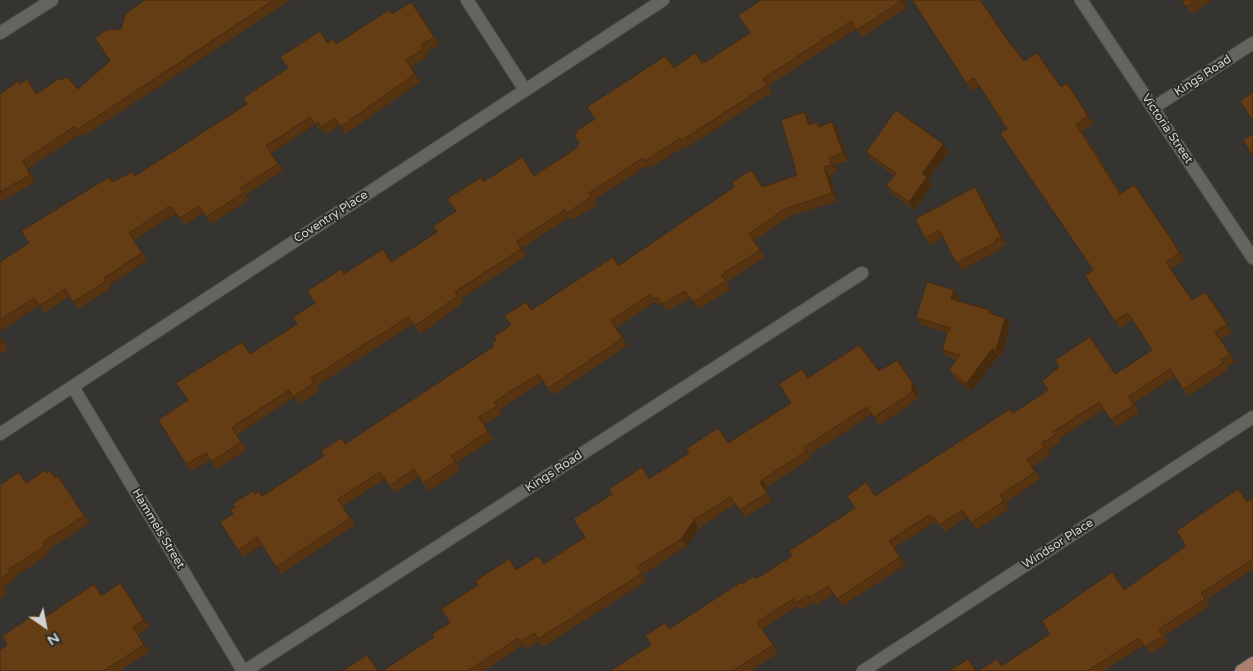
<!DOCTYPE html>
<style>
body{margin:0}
#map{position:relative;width:1253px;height:671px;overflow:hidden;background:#353431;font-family:"Varela Round",sans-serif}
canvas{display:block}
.north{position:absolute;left:20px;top:601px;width:50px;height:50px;-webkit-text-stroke:4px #2b2a27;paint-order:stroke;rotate:147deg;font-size:14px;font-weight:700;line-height:20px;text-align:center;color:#d3d3d1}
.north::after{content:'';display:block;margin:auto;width:18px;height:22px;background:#d3d3d1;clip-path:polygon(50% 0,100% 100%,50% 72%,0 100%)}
</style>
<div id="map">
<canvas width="1253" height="671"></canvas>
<div class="north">N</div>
</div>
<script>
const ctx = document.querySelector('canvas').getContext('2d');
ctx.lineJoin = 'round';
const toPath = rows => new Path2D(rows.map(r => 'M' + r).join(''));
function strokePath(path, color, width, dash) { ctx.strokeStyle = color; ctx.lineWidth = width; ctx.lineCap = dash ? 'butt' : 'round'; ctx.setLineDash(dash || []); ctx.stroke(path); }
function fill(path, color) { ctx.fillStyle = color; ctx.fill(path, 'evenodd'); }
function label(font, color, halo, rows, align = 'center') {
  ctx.font = font + ' "Varela Round",sans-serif'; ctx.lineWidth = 4; ctx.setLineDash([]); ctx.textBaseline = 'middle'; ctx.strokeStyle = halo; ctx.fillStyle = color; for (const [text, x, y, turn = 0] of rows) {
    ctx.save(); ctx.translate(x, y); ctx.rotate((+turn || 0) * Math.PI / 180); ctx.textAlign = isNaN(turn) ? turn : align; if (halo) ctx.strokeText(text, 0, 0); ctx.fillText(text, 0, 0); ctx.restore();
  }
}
const minor = toPath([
 [467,0,525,90],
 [1081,0,1253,258],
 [0,33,52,0],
 [1153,108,1253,43],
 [73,387,243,671],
 [0,434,663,0],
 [245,671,862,273],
 [863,671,1253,417]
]);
const major = toPath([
 [1241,671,1253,663]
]);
strokePath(minor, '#545350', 14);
strokePath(major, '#545350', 14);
strokePath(minor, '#656461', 12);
strokePath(major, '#ac7f6f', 12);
fill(toPath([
 [145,0,290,0,82,137,80,134,28,168,35,182,0,202,0,94,37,94,62,80,78,89,110,61,121,29],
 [761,0,905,0,906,8,862,37,856,29,768,86,772,92,686,148,685,146,650,168,648,165,594,200,597,205,572,220,570,217,522,248,526,256,460,299,463,303,420,334,413,324,316,386,319,391,299,404,294,397,242,431,237,435,246,450,216,469,210,460,191,471,186,464,188,400,251,354,297,324,315,303,344,274,392,261,437,232,483,182,534,175,578,147,674,68,705,62,750,33],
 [1181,0,1212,0,1191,14],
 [411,2,439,44,426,52,428,56,411,67,420,82,345,134,339,125,326,134,323,129,320,131,315,124,271,153,283,171,245,195,248,200,211,224,203,213,184,225,177,214,173,215,134,240,147,260,109,285,111,288,78,309,70,296,44,313,39,305,0,331,0,262,29,243,112,182,135,176,247,104,328,43,336,44,392,14],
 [1011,45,1024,61,1061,87,1067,83,1093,124,1082,131,1121,194,1177,248,1184,260,1171,269,1192,300,1205,292,1232,332,1220,340,1235,362,1226,367,1228,370,1188,396,1174,377,1134,403,1139,412,1116,427,1104,409,1058,439,1060,442,1047,451,1050,455,1032,466,1040,479,1005,503,1009,509,976,530,967,517,944,532,939,524,936,526,934,522,894,548,905,565,842,606,833,594,816,605,813,602,801,610,798,606,762,629,778,653,750,671,610,671,651,645,669,628,742,584,756,579,792,556,876,496,1013,413,1115,374,1152,350,1132,320,1120,328,1115,321,1093,270,1007,129,979,86,971,91,966,83],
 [809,119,811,124,820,126,832,122,837,129,848,161,834,165,837,172,829,175,837,201,788,217,754,241,765,257,726,282,731,289,698,309,690,298,667,311,662,304,659,306,656,301,616,328,627,345,619,351,553,395,543,381,499,410,502,413,484,425,493,439,456,463,460,470,428,491,418,477,394,493,385,479,343,506,355,525,281,574,262,545,243,557,220,522,233,514,255,494,262,496,345,444,494,346,496,340,511,325,532,310,618,265,762,187,797,175],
 [943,144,948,152,928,179,932,185,914,210,891,193,886,186,894,176,871,159,866,152],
 [980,194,1006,244,1000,247,1001,249,961,270,956,263,943,237,930,245,925,238],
 [954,290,959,297,958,301,993,314,1010,325,1001,357,998,356,971,391,954,378,949,370,957,360,947,357,942,350,947,333,921,325,916,318],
 [0,337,8,349,0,354],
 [879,371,917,389,917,398,909,405,879,425,872,414,809,455,811,458,767,487,765,490,772,500,745,517,735,504,699,528,686,546,642,575,646,581,543,647,539,641,526,649,523,645,484,671,382,671,434,637,450,623,516,569,544,563,585,537,649,479,728,443,791,403,808,378],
 [47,473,55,478,58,476,89,523,48,550,50,553,14,577,15,579,3,587,7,593,0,598,0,485,26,482],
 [1253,498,1253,569,1206,600,1210,606,1164,636,1168,643,1150,654,1144,645,1103,671,978,671,1001,666,1124,590,1186,546],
 [120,583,149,627,138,634,149,652,119,671,0,671,39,620,101,596]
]), '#563412');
fill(toPath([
 [901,0,905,0,906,8,901,1],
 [804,112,809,119,814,132,809,125],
 [832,122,837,129,848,161,843,153],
 [943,144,948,152,928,179,932,185,914,210,909,202,922,174],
 [829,158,834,165,837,172,832,165],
 [23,161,28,168,35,182,30,175],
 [824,167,829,175,837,201,832,193],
 [1134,185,1177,248,1184,260,1179,253],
 [975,187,980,194,1006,244,1001,237],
 [517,241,522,248,526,256,521,249],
 [954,290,959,297,956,306,951,299],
 [1005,318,1010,325,1001,357,996,350],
 [992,349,998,356,971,391,966,384],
 [897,360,917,389,917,398,912,391],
 [762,480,767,487,765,490,772,500,760,483],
 [694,520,699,528,686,546,681,539]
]), '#462b0f');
const building = toPath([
 [145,0,274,0,77,130,75,126,23,161,30,175,0,192,0,94,18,81,20,84,27,79,36,94,60,78,62,80,67,77,78,89,110,61,95,38,106,30,121,29,126,13,145,0],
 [761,0,901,0,901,1,857,30,851,21,763,79,767,85,681,141,680,138,645,161,643,158,589,193,591,197,567,213,565,210,517,241,521,249,455,292,458,296,415,326,408,317,311,378,314,383,293,397,289,390,237,424,232,428,241,442,211,462,206,453,186,464,158,420,188,400,176,383,242,342,250,354,297,324,293,317,315,303,307,291,341,269,344,274,383,249,391,262,437,232,433,226,456,211,447,199,481,177,483,182,522,157,534,176,578,147,577,145,579,143,574,135,577,133,576,131,595,119,587,107,665,56,674,68,695,53,702,63,705,62,750,33,738,15,761,0],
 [912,0,980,0,1011,45,1024,61,1037,53,1061,87,1067,83,1088,116,1076,124,1120,194,1134,185,1172,240,1179,253,1166,262,1192,300,1205,292,1227,324,1215,332,1230,354,1221,360,1223,363,1183,389,1170,369,1129,396,1134,405,1111,420,1099,402,1053,432,1055,435,1042,443,1045,447,1027,459,1035,472,1000,495,1004,501,971,523,962,510,939,525,934,517,931,519,929,515,889,541,900,557,837,599,828,586,810,598,808,595,796,603,793,599,757,622,773,645,733,671,610,671,651,645,645,636,665,623,669,629,741,582,742,584,754,576,756,579,792,556,789,551,855,508,847,496,866,482,875,496,1010,409,1013,413,1048,390,1042,381,1059,367,1055,360,1090,337,1115,374,1152,350,1128,313,1115,321,1085,276,1093,270,1000,133,1007,129,974,78,966,83,912,0],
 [1181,0,1196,0,1186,7,1181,0],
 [411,2,434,37,421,45,423,49,406,60,415,74,340,127,335,118,321,127,318,122,315,124,310,117,266,146,278,164,240,188,243,193,206,217,199,206,179,218,172,207,168,207,129,233,142,253,104,278,106,281,73,302,65,289,39,306,34,298,0,320,0,262,29,243,21,231,109,177,112,182,132,172,135,176,247,104,243,98,288,68,280,57,320,31,327,43,333,39,336,44,389,10,392,14,411,2],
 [1253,92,1253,121,1240,101,1253,92],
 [896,110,943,144,922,174,927,177,909,202,886,186,896,173,866,152,896,110],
 [804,112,809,125,817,122,819,127,832,122,843,153,829,158,832,165,824,167,832,193,783,210,749,234,760,250,721,275,726,281,693,302,685,291,662,304,657,297,654,299,651,294,611,320,622,338,614,344,548,388,538,374,494,402,497,406,479,417,488,431,451,456,455,462,423,483,414,469,389,486,380,472,338,499,350,518,276,567,257,537,238,550,220,522,233,514,230,510,235,507,232,504,253,491,255,494,259,491,262,496,324,456,321,451,341,438,345,444,494,346,492,343,496,340,494,336,511,325,504,316,526,302,531,310,613,257,618,266,734,187,732,182,751,170,762,187,797,175,781,120,804,112],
 [1253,134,1253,157,1243,140,1253,134],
 [975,187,1001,237,995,240,996,242,956,263,939,230,925,238,915,219,975,187],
 [927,282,954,290,951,299,990,310,989,313,1005,318,996,350,992,349,966,384,949,370,960,355,942,350,948,330,951,328,916,318,927,282],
 [0,337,3,342,0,344,0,337],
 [859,345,879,371,897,360,912,382,912,391,904,398,874,417,867,407,804,447,806,451,762,480,760,483,767,493,740,510,730,497,694,520,681,539,637,567,641,574,538,639,534,633,520,642,518,638,468,671,382,671,434,637,432,634,450,623,441,609,478,585,475,581,509,559,516,570,538,556,544,564,585,537,573,519,612,494,609,489,642,467,649,479,689,453,686,449,718,428,728,443,791,403,779,384,802,369,808,378,859,345],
 [45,470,47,473,50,470,55,478,58,476,84,516,43,542,45,546,9,569,10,572,0,579,0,485,19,472,26,483,45,470],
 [1238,489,1247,502,1253,498,1253,559,1201,593,1205,599,1159,629,1163,636,1145,647,1139,638,1087,671,978,671,997,659,1001,666,1050,634,1042,621,1112,572,1124,590,1186,546,1176,531,1238,489],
 [120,583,144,620,133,627,144,645,103,671,0,671,0,650,7,645,2,636,35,614,39,621,94,584,101,596,120,583],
 [367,655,378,671,342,671,367,655],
 [968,659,976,671,949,671,968,659]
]);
fill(building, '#643d15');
strokePath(building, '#462b0f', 1);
label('12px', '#d3d3d1', '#2b2a27', [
 ["Kings Road",1203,76,-33],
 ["Victoria Street",1167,129,56],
 ["Coventry Place",331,217,-33],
 ["Kings Road",554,472,-33],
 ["Hammels Street",158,529,59],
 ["Windsor Place",1058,544,-33]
]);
</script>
